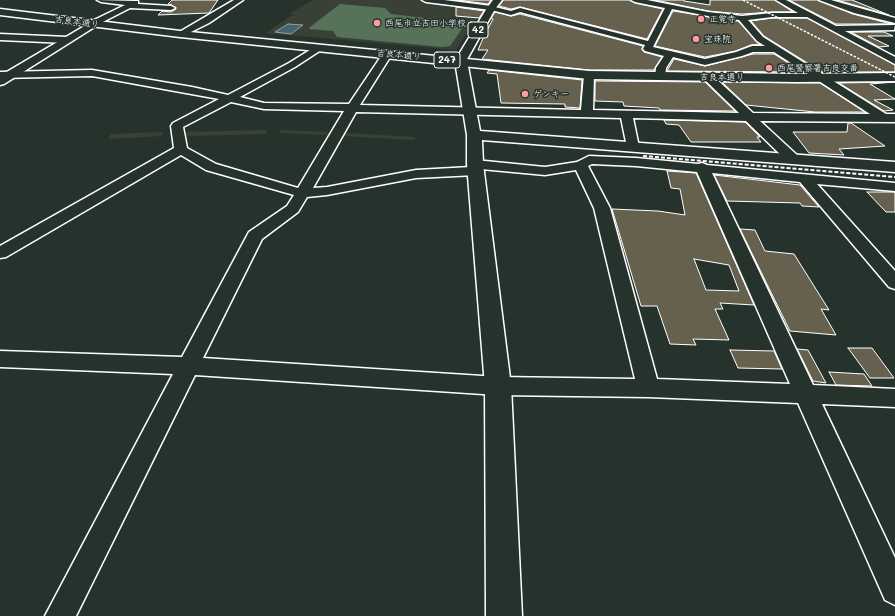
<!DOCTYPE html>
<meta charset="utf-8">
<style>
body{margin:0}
canvas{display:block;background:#26332d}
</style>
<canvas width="895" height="616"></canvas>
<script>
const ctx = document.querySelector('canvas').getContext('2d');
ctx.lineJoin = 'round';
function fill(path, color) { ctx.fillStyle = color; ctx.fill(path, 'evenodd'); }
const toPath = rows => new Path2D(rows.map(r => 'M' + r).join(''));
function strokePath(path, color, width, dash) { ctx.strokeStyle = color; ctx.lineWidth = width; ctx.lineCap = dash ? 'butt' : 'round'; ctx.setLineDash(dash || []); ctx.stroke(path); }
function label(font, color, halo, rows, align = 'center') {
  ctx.font = font + ' Mali,"Klee One",sans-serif'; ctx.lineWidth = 3; ctx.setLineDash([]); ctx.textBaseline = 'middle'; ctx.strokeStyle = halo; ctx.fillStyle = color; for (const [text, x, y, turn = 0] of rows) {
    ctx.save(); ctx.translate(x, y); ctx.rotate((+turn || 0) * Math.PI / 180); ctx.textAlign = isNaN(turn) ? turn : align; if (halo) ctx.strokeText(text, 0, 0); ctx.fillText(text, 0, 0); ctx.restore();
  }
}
fill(toPath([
 [313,0,418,0,483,9,456,50,266,33,294,14,289,14],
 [267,130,267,134,185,136,187,132],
 [281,130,328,132,327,135,279,133],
 [163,132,161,136,108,139,111,134],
 [345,133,415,137,414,140,343,136]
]), '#394137');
fill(toPath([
 [340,4,385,8,391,14,466,23,450,46,441,47,337,37,333,31,309,29,310,27]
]), '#56735a');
const water = toPath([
 [288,24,303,25,291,34,275,32,288,24]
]);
fill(water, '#46656c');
strokePath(water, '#90a3a7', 1);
const building = toPath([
 [172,0,218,0,209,13,158,15,162,11,171,12,176,9,172,5,168,4,172,0],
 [457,0,491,0,488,4,457,0],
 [503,0,630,0,635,3,663,9,647,39,520,7,511,9,499,6,503,0],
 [655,0,684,0,684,1,710,5,710,0,775,0,793,12,772,12,742,14,708,11,655,0],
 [789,0,818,0,853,14,891,24,836,24,789,0],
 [837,0,852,0,889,15,837,0],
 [456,7,484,11,479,18,456,16,456,7],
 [673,11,738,21,760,44,751,45,736,51,705,57,655,46,673,11],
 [495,12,511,16,520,14,643,46,642,49,644,52,662,57,654,70,589,70,482,59,488,50,478,50,484,36,493,19,491,18,495,12],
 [772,18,807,18,895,65,895,72,822,72,764,36,751,21,772,18],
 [851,32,884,32,893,36,868,36,889,46,879,47,851,32],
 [753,54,774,54,803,72,667,71,674,59,705,66,753,54],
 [489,70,582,80,580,108,565,107,565,104,501,103,497,74,487,73,489,70],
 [595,81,705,82,735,111,660,110,659,108,624,106,623,102,595,101,595,81],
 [722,82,820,83,865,112,815,112,746,105,722,82],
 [895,82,870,84,895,99,874,100,893,110,884,111,839,83,895,82],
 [664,120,745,122,760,137,757,137,761,142,691,142,679,125,666,124,664,120],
 [848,123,851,123,885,146,839,149,844,155,809,153,793,132,847,132,848,123],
 [667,171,696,173,754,305,720,303,723,309,715,309,729,340,693,339,696,345,670,344,657,306,641,306,612,209,658,211,685,215,680,189,671,188,667,171],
 [694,259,729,265,739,291,706,290,694,259],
 [714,175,800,185,819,207,802,206,800,203,727,201,714,175],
 [867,192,895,192,895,212,886,212,867,192],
 [740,229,755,230,765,251,794,254,829,310,821,309,836,335,790,331,740,229],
 [848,348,872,348,894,378,870,378,848,348],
 [797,349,808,350,826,383,813,381,797,349],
 [730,350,774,351,782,369,738,368,730,350],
 [829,372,864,374,872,386,836,385,829,372]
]);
fill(building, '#66614f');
strokePath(building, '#fff', 1);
const minor = toPath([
 [97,0,135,1,138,1,138,4,171,6,175,8,171,10,130,8,93,27,90,26,89,24,90,22,125,5,101,2,97,0],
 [234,0,243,0,209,23,183,36,177,36,176,34,234,0],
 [422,0,444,0,491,6,511,11,520,8,648,41,665,8,635,2,631,0,647,0,708,12,742,16,772,13,798,13,776,0,786,0,836,26,895,25,894,30,845,31,895,57,895,64,807,17,772,17,748,20,763,37,886,114,895,114,895,122,760,121,798,156,800,159,798,162,788,162,746,121,633,118,639,147,638,150,633,151,628,150,627,147,621,118,356,112,313,188,327,187,416,170,471,167,468,164,470,161,475,160,545,167,577,162,589,156,636,158,698,164,702,163,707,165,895,183,895,191,817,184,895,271,895,289,889,287,800,182,712,173,813,385,895,389,895,407,822,404,895,558,895,605,885,600,798,403,648,397,498,395,195,375,76,616,45,616,173,374,0,367,0,351,182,357,249,232,287,206,294,195,206,170,181,155,6,257,0,258,0,246,174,148,171,126,173,123,219,99,92,76,0,78,0,72,92,70,192,87,228,95,289,63,318,45,321,46,323,48,321,50,295,67,240,97,264,103,349,104,384,52,387,51,392,54,360,105,581,110,584,75,589,72,594,75,593,110,739,113,704,79,703,77,704,75,708,74,712,75,753,113,870,114,774,52,753,52,742,56,705,65,673,57,666,68,665,77,660,80,655,77,656,68,664,56,645,51,643,49,645,45,520,12,511,15,491,10,426,2,422,0],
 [672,9,708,16,739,20,757,41,765,46,752,46,736,52,705,59,653,47,672,9],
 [231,102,264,109,344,111,298,188,216,164,187,148,183,127,231,102],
 [592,164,636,166,697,172,790,384,657,379,610,208,588,166,592,164],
 [481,169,545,175,576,170,594,208,635,379,498,377,203,358,262,239,298,212,307,197,327,195,416,178,476,175,481,174,483,171,481,169],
 [819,0,831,0,895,18,895,23,854,13,819,0],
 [0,34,67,37,71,40,67,43,0,40,0,34]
]);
const tertiary = toPath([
 [93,21,96,22,98,24,96,26,4,84,0,85,0,76,93,21],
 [461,58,465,59,467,61,480,131,895,162,895,172,482,140,483,164,511,386,522,616,486,616,485,386,467,164,467,135,455,61,457,59,461,58]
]);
const primary = toPath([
 [493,0,502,0,495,9,465,63,457,63,455,61,487,8,493,0]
]);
const trunk = toPath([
 [0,9,180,31,589,71,797,74,895,73,895,81,797,82,589,79,180,37,0,15,0,9]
]);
strokePath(minor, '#fff', 3);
strokePath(tertiary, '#fff', 3);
strokePath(primary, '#fff', 3);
strokePath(trunk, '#fff', 3);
fill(minor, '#26332d');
fill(tertiary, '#26332d');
fill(primary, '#26332d');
fill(trunk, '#26332d');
strokePath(toPath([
 [743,0,895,77]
]), '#fff', 1.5, [2.5, 1.5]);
strokePath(toPath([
 [643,156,895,177]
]), '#fff', 2, [4, 2]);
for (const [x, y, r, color] of [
 [701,19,4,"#ff9aa2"],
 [377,23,4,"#ff9aa2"],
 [696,39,4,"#ff9aa2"],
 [769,68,4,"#ff9aa2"],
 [525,94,4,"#ff9aa2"]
]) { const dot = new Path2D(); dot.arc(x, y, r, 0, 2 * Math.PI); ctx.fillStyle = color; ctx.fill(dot); strokePath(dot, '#26332d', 1.5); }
label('9px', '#fff', '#26332d', [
 ["正覚寺",709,19],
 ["西尾市立吉田小学校",385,23],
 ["宝珠院",704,39],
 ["西尾警察署吉良交番",777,68],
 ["ゲンキー",533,94]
], 'left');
label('9px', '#fff', '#26332d', [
 ["吉良本通り",77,22,7],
 ["吉良本通り",399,55,5],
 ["吉良本通り",722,77]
]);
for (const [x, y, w] of [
 [478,30,20],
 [447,60,26]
]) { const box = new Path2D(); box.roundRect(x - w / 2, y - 8, w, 16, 3); ctx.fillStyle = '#26332d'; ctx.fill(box); strokePath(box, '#fff', 1); }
label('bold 10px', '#fff', null, [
 ["42",478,30],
 ["247",447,60]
]);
</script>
